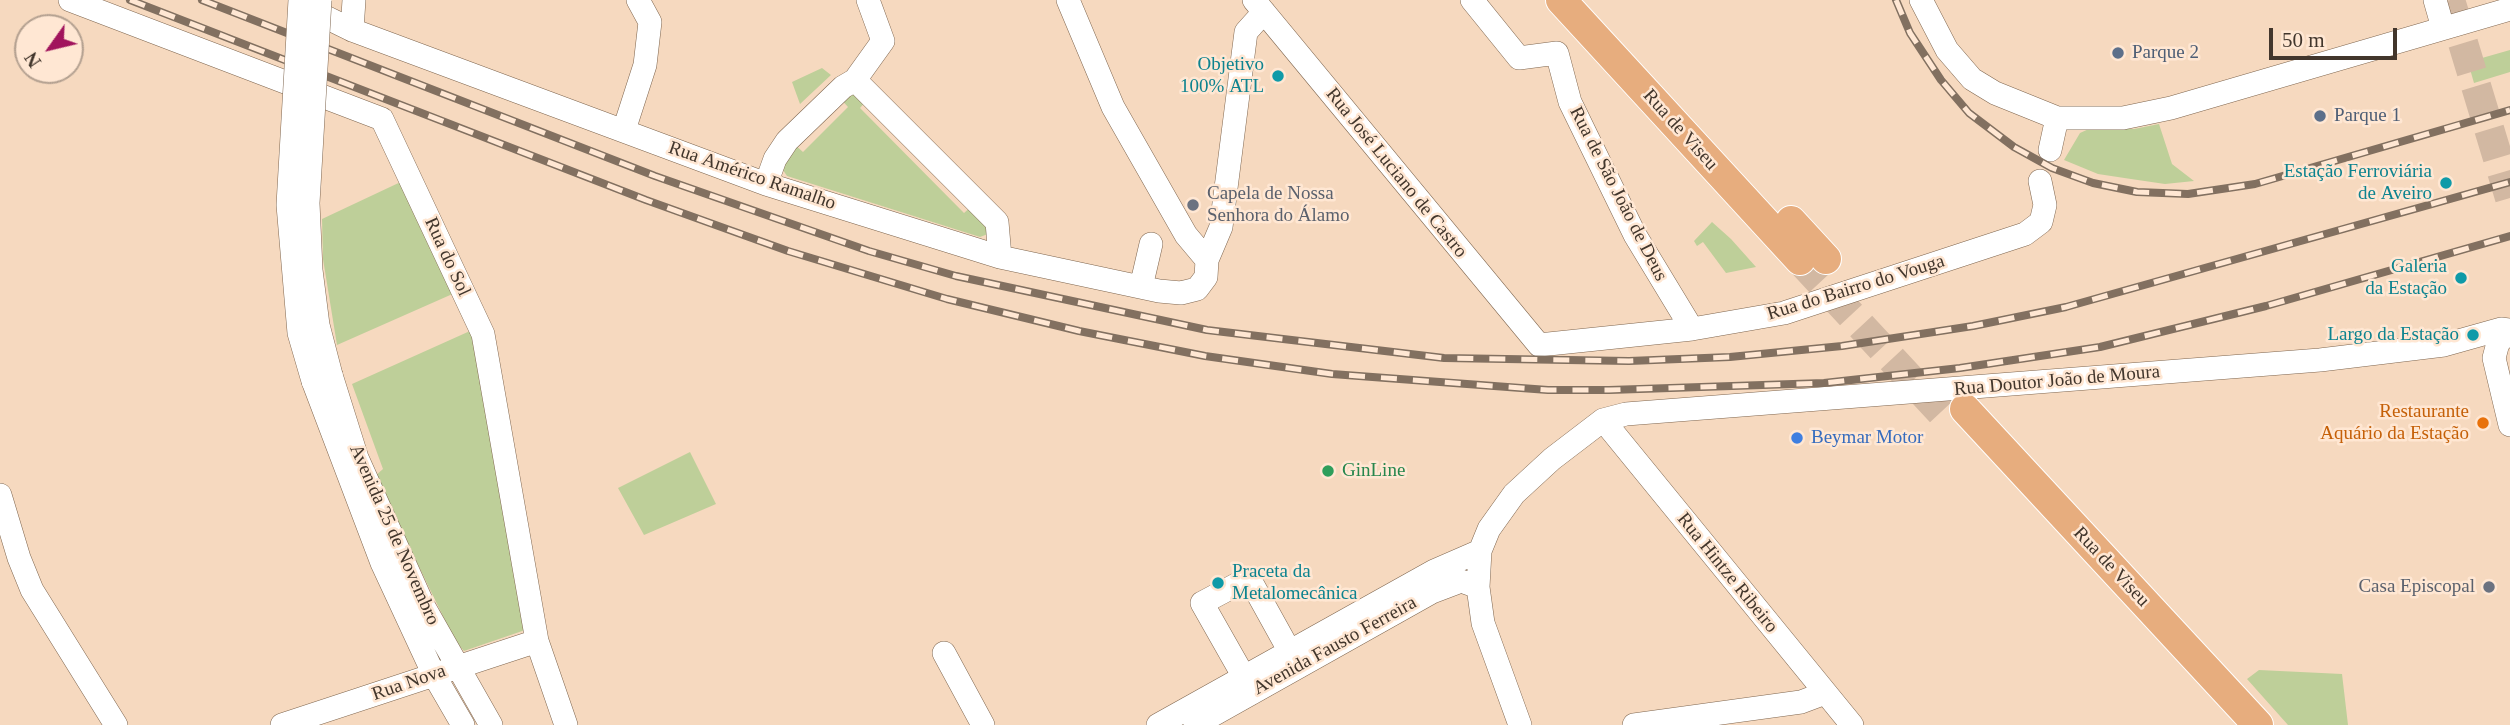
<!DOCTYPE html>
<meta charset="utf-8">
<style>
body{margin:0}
#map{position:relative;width:2510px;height:725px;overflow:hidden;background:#f6d9bf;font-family:"Times New Roman",serif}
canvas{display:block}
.north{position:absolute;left:14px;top:14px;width:70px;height:70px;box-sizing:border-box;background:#ffe7d3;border:2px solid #b3a090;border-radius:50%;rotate:236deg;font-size:19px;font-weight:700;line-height:28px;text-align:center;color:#42362c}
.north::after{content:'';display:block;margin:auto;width:24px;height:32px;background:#a1145d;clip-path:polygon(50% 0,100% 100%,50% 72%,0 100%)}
.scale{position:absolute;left:2269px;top:28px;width:128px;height:32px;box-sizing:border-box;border:4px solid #42362c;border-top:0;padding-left:9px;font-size:21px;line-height:24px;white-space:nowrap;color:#42362c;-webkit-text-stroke:5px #ffe7d3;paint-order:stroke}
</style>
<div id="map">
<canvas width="2510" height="725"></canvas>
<div class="north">N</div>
<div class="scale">50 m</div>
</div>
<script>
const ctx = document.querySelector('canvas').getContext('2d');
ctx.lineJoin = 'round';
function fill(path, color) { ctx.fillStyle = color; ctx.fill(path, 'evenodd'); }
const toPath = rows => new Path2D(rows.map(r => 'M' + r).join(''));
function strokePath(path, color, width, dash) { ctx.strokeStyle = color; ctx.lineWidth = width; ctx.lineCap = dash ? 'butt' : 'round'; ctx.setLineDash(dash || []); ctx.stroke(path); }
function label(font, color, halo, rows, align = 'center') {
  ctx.font = font + ' "Times New Roman",serif'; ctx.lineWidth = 5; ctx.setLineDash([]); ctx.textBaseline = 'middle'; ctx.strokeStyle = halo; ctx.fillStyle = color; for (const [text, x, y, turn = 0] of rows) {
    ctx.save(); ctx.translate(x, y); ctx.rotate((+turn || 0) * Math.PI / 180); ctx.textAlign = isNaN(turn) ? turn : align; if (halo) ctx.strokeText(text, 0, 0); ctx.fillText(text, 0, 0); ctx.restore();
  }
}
fill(toPath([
 [2510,50,2510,72,2474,83,2468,62],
 [822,68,831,75,800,104,792,82],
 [852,89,868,99,860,108,964,213,974,204,990,220,988,234,980,237,787,176,781,167,793,143,803,152,848,107,839,97],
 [2159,124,2172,164,2194,181,2165,184,2131,179,2098,174,2064,160,2080,133,2091,128,2134,129],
 [407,179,457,292,337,345,323,259,322,219],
 [1712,222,1731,239,1756,267,1726,273,1703,242,1697,246,1694,241],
 [470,331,485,368,531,628,464,651,455,641,375,476,383,469,352,384],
 [690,452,716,504,644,535,618,488],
 [2259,670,2342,674,2348,725,2288,725,2247,679]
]), '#becf99');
strokePath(toPath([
 [2450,0,2510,198],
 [1800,260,1941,412]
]), '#d2b8a2', 30, [30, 15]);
const minor = toPath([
 [70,0,382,119,483,334,537,641,566,725],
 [1068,0,1113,107,1186,235,1207,260,1221,227,1246,32,1264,12],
 [1254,0,1539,345,1692,329,1784,313,2025,234,2041,222,2045,205,2040,181],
 [1472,0,1519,58,1557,53,1570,102,1635,235,1692,329],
 [1921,0,1947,50,1972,79,1995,93,2057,118,2123,118,2171,108,2510,9],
 [2435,0,2443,28],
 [303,6,352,30,766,184,1000,257,1159,291,1181,293,1197,289,1206,277,1207,260],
 [352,30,354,0],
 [855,80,883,41,868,0],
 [624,130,645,65,650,22,638,0],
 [2050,150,2057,118],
 [766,184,775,159,787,141,843,87,855,80,997,222,1000,257],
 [1141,287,1151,244],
 [2510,331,2498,343,2494,358,2510,425],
 [331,375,357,458,424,607,491,725],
 [313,381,382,563,434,675,463,725],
 [1603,420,1852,725],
 [0,495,19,558,32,590,116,725],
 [944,653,983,725],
 [1244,677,1202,603,1249,578,1290,652],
 [282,725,537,641],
 [1158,725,1434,571,1480,551],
 [1195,725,1432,592,1461,581,1478,587],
 [1520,725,1483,623,1478,587,1480,551,1489,529,1514,494,1552,459,1603,420,1626,414,2320,360,2444,345,2501,329,2510,330],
 [1634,725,1801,702,1825,693]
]);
const major = toPath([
 [1561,0,1800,260],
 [1791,221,1826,259],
 [1965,409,2258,725]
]);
strokePath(minor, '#7f664f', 24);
strokePath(major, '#fff', 32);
strokePath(minor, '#fff', 23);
strokePath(major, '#e7ad7e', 30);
const rail = toPath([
 [130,0,646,200,788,251,947,299,1079,331,1205,356,1332,374,1548,390,1609,390,1824,383,1960,368,2100,347,2266,306,2510,236],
 [202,0,655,176,869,251,956,276,1207,330,1444,358,1629,361,1730,357,1842,346,1973,326,2066,307,2510,182],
 [1896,0,1910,33,1941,80,1969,113,2014,147,2052,168,2093,183,2137,192,2188,194,2255,184,2510,110]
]);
strokePath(rail, '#827060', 8);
strokePath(rail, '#ffe7d3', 5, [16]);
const minorBridge = toPath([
 [300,0,288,205,299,333,313,381],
 [320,0,308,203,311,270,318,325,331,375]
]);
strokePath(minorBridge, '#7f664f', 24, []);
strokePath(minorBridge, '#fff', 23);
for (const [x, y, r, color] of [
 [2118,53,7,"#5c6f8a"],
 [1278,76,7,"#0f9aa8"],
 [2320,116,7,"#5c6f8a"],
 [2446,183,7,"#0f9aa8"],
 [1193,205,7,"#6b7280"],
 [2461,278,7,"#0f9aa8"],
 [2473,335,7,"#0f9aa8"],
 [2483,423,7,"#e8710a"],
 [1797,438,7,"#3f7fe0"],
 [1328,471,7,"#2e9e5b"],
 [1218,583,7,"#0f9aa8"],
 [2489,587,7,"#6b7280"]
]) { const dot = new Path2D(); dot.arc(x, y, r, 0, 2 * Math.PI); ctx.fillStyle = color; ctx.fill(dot); strokePath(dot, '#ffe7d3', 2.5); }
label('19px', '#4e5e75', '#ffe7d3', [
 ["Parque 2",2132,53],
 ["Parque 1",2334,116]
], 'left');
label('19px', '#0d838f', '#ffe7d3', [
 ["Objetivo",1264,65],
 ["100% ATL",1264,87],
 ["Estação Ferroviária",2432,172],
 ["de Aveiro",2432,194],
 ["Galeria",2447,267],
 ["da Estação",2447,289],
 ["Largo da Estação",2459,335],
 ["Praceta da",1232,572,"left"],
 ["Metalomecânica",1232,594,"left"]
], 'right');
label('19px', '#42362c', '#ffe7d3', [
 ["Rua de Viseu",1680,130,48],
 ["Rua José Luciano de Castro",1396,173,51],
 ["Rua Américo Ramalho",752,176,19],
 ["Rua de São João de Deus",1618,194,63],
 ["Rua do Sol",447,257,65],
 ["Rua do Bairro do Vouga",1856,288,-17],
 ["Rua Doutor João de Moura",2057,381,-5],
 ["Avenida 25 de Novembro",394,535,66],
 ["Rua de Viseu",2111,567,47],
 ["Rua Hintze Ribeiro",1727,573,51],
 ["Avenida Fausto Ferreira",1335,646,-29],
 ["Rua Nova",409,683,-19]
]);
label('19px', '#5b616d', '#ffe7d3', [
 ["Capela de Nossa",1207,194],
 ["Senhora do Álamo",1207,216],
 ["Casa Episcopal",2475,587,"right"]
], 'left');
label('19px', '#c56008', '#ffe7d3', [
 ["Restaurante",2469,412],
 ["Aquário da Estação",2469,434]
], 'right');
label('19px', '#366cbe', '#ffe7d3', [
 ["Beymar Motor",1811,438]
], 'left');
label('19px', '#27864d', '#ffe7d3', [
 ["GinLine",1342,471]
], 'left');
</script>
